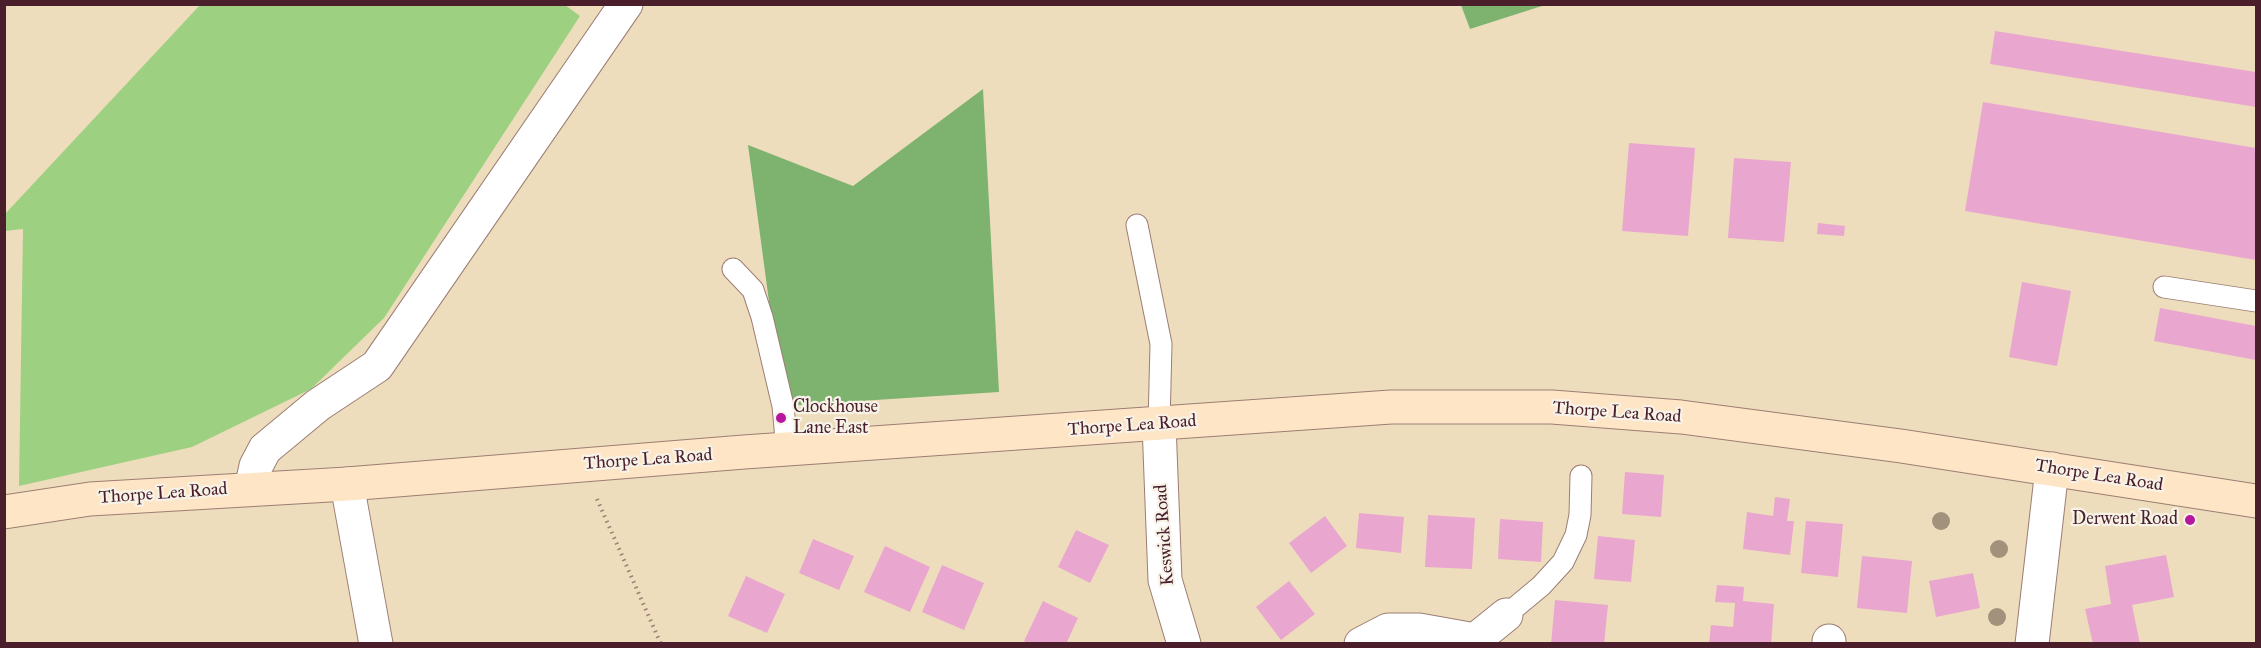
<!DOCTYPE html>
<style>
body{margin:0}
#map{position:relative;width:2261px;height:648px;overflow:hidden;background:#eeddbc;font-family:"IM FELL Great Primer",serif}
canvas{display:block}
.frame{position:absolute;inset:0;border:6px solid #4a1f2b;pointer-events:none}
</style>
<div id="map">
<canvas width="2261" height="648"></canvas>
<div class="frame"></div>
</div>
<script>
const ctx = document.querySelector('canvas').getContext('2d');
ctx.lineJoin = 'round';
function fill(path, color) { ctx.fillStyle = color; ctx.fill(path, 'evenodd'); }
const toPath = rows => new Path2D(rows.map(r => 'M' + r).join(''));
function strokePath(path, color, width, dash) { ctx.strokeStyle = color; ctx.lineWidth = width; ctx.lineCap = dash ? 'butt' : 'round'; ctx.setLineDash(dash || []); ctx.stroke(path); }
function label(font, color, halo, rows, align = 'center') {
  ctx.font = font + ' "IM FELL Great Primer",serif'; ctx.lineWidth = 4.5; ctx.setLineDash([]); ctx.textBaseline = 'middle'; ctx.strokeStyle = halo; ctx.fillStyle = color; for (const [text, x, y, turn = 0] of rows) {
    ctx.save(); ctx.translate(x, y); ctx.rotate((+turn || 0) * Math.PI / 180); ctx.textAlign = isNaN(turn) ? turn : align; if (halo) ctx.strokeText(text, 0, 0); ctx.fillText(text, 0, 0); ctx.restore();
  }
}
fill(toPath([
 [565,5,580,16,384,318,311,389,192,447,19,486,23,229,5,231,5,214,200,5]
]), '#9dd181');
fill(toPath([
 [1461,5,1545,5,1470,29],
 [983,89,999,392,783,406,748,145,853,186]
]), '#7eb36f');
fill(toPath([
 [1995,31,2256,72,2256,107,1990,64],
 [1983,102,2256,148,2256,260,1965,211],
 [1629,143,1695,148,1688,236,1622,231],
 [1734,158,1791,162,1784,242,1728,238],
 [1818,223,1845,226,1844,236,1817,234],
 [2022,282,2071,291,2057,366,2009,357],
 [2160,308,2256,326,2256,360,2154,341],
 [1625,472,1664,475,1661,517,1622,514],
 [1775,497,1790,499,1787,521,1794,521,1790,555,1743,549,1747,512,1773,516],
 [1359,513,1404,517,1401,553,1356,548],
 [1428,515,1475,518,1472,569,1425,567],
 [1325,516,1347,546,1311,573,1289,543],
 [1500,519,1543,522,1541,562,1498,559],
 [1806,521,1843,524,1838,577,1801,573],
 [1076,530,1109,545,1090,583,1058,567],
 [1598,536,1635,540,1631,582,1594,579],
 [813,539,854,556,839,590,799,573],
 [885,546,930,567,910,612,864,592],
 [2166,555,2174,597,2132,605,2140,644,2093,644,2085,609,2111,604,2105,566],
 [1862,556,1912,561,1907,613,1857,608],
 [942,565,984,583,964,630,922,612],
 [1973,573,1980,608,1936,617,1929,581],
 [746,576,785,594,767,633,728,616],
 [1289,581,1315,614,1281,640,1256,607],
 [1717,585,1744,587,1743,601,1774,604,1771,644,1709,644,1711,625,1733,627,1735,603,1715,602],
 [1555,600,1608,605,1604,644,1551,644],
 [1043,601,1078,618,1066,644,1030,644,1024,641]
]), '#e9a7cf');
const service = toPath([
 [1137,225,1161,344,1159,424],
 [733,269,753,290,762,317,783,406,787,450],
 [2164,287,2256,301],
 [1506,615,1541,586,1563,562,1576,535,1580,515,1581,476]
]);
const minor = toPath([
 [1159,424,1165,580,1184,644],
 [347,484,376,644],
 [251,489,256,466,265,449,318,405,377,366,626,4],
 [1829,641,1829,644],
 [1361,644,1388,630,1419,630,1475,640,1506,615],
 [2032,644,2052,469]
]);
const secondary = toPath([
 [4,512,90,499,347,484,744,452,1391,407,1552,407,1681,417,1901,446,2256,501]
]);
strokePath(service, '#9c7e74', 23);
strokePath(minor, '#9c7e74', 35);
strokePath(secondary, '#9c7e74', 35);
strokePath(toPath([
 [597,499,661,644]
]), '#9c7e74', 4, [1.5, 4.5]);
strokePath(service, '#fff', 21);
strokePath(minor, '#fff', 33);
strokePath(secondary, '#fde5c5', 33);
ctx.fillStyle = '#a2927b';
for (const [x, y] of [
 [1941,521],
 [1999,549],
 [1997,617]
]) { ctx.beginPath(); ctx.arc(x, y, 9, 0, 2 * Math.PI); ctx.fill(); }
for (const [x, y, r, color] of [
 [781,418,6,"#b5179e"],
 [2190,520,6,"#b5179e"]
]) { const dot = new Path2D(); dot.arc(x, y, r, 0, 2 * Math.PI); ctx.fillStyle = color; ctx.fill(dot); strokePath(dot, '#f7f3e8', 2); }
label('18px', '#4a1f2b', '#f7f3e8', [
 ["Clockhouse",793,408],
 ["Lane East",793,429],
 ["Derwent Road",2178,520,"right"]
], 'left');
label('18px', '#4a1f2b', '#f7f3e8', [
 ["Thorpe Lea Road",1617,413,4],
 ["Thorpe Lea Road",1132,426,-4],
 ["Thorpe Lea Road",648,460,-4],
 ["Thorpe Lea Road",2099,476,9],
 ["Thorpe Lea Road",163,494,-4],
 ["Keswick Road",1165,535,-94]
]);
</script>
